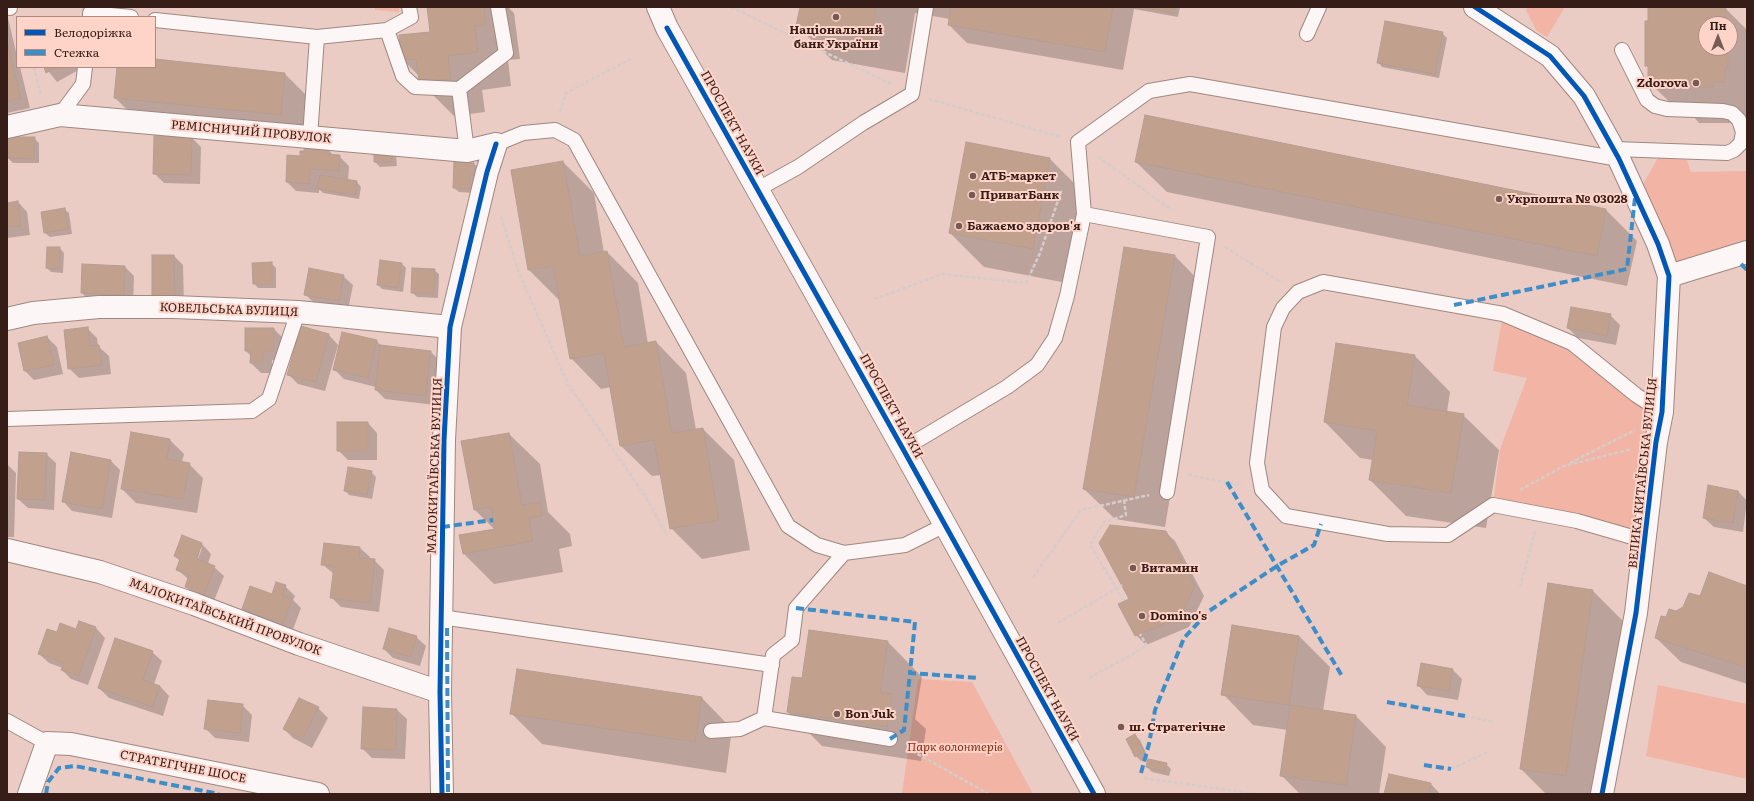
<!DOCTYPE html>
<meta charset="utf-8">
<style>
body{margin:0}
#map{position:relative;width:1754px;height:801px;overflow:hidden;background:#eaccc4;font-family:Literata,serif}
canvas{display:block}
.frame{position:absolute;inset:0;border:8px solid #371d17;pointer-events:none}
.legend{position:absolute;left:16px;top:16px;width:140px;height:52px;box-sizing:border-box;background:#fed3c8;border:1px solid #ae8a81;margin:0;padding:5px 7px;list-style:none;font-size:12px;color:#371d17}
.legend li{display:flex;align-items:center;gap:8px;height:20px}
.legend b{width:20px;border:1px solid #ae8a81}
.north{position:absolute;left:1698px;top:16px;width:40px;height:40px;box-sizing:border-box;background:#fed3c8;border:1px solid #ae8a81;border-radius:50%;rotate:0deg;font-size:11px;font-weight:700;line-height:16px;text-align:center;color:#371d17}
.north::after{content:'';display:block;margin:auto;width:14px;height:18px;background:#765a54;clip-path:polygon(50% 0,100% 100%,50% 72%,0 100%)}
</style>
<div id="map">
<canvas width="1754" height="801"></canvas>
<div class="frame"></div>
<ul class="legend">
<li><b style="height:5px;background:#0057b8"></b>Велодоріжка</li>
<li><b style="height:5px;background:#3d8dc9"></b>Стежка</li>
</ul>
<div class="north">Пн</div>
</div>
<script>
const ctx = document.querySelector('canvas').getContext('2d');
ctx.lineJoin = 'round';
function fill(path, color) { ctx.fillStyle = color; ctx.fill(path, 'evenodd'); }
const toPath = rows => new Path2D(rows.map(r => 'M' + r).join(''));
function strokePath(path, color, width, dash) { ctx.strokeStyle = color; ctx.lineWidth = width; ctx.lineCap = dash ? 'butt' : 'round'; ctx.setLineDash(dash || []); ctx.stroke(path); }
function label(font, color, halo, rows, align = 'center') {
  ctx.font = font + ' Literata,serif'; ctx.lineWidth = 4; ctx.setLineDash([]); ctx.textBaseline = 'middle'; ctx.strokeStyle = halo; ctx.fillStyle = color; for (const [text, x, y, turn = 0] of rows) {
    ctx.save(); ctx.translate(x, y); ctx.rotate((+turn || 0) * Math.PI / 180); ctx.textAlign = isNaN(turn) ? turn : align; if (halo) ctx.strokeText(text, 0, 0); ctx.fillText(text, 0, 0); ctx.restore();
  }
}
fill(toPath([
 [375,7,399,7,399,12,375,10],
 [1527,7,1565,7,1547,37,1536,30,1526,10],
 [1658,158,1687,160,1691,172,1747,171,1747,252,1671,276,1639,191],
 [1503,314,1572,343,1662,412,1646,541,1493,505,1500,449,1527,378,1493,371],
 [918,679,972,682,1033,794,902,794],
 [1658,685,1747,704,1747,779,1646,756]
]), '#f1b4a5');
fill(toPath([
 [428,7,508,7,514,13,520,59,508,60,511,86,482,90,485,112,454,116,420,82,419,76,403,60,431,33],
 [801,7,1180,7,1178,17,1134,9,1123,70,967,43,949,25,950,19,915,13,905,73,832,60,797,26],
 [1725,8,1747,30,1747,123,1699,123,1694,117,1685,117,1649,82,1649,69,1646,65,1649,22],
 [1706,24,1730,24,1730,48,1706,48],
 [7,14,17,56,17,67,20,67,30,108,7,113],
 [1442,33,1447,38,1439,78,1382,67,1378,62],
 [155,60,285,74,316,105,311,144,324,145,334,156,339,156,349,166,348,181,357,182,361,187,359,199,323,193,319,189,319,193,296,191,287,182,301,157,313,149,146,128,115,98,118,67,155,67],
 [45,67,82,67,82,68,57,82],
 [1146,116,1606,210,1637,241,1627,286,1167,192,1136,162],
 [34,138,39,143,39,163,13,163,8,158],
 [192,138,201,147,200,184,164,183,154,173],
 [391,151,396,156,397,166,380,167,375,162],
 [1050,159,1084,193,1067,283,984,267,950,233],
 [563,162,594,193,604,253,607,252,638,283,648,344,656,342,686,373,696,430,703,429,734,460,750,550,702,559,671,528,661,475,652,476,621,446,611,387,601,389,571,358,560,301,529,270,512,171],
 [474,164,479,168,478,179,474,179,474,193,459,192,454,188],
 [18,202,27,212,30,235,7,238,7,204],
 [64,209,69,213,72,234,50,237,45,233],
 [60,248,64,253,63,273,51,272,47,268],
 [174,256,183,265,184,306,163,307],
 [1175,256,1205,287,1165,527,1115,519,1084,489],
 [271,263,276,268,276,288,258,288,254,283],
 [402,264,406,268,403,292,382,289,378,285],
 [83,265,125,267,134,276,133,304,91,303,82,293],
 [434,270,439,274,438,298,417,297,412,292],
 [343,276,353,285,348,310,315,304,305,294],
 [1610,315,1620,325,1616,345,1578,338,1568,328],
 [87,328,97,338,98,346,109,356,111,374,79,378,69,368],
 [274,329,283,338,283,360,272,360,272,373,261,373,251,363,252,357,246,351],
 [329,335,338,345,325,391,298,384,288,374],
 [47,337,57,347,63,374,34,380,25,371],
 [377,341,381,346,431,352,440,361,435,405,385,399,376,390,376,387,344,379,334,369],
 [1415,356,1450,392,1447,412,1463,415,1499,450,1486,528,1406,516,1370,480,1373,460,1360,458,1325,422],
 [368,423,377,433,377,460,348,460,338,450],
 [509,434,540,464,548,512,570,534,572,546,559,549,563,572,494,584,464,554,495,530,475,510],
 [170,440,184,454,182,462,189,464,203,478,197,513,136,503,122,489],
 [46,454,56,463,54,510,28,508,18,499],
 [111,461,120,470,112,518,72,511,63,501],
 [7,464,16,473,14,537,7,537],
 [371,472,376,477,372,499,349,495,345,490],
 [1738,491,1747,501,1743,532,1714,527,1704,518],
 [1165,532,1175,541,1204,596,1189,627,1146,645,1136,635,1131,599],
 [182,537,202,544,211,554,208,564,214,567,224,576,213,603,196,596,186,587,189,580,177,569,180,561,175,556],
 [200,548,202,548,196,564],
 [325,544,360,548,370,557,369,560,374,560,384,570,379,612,341,607,331,597,334,574,322,564],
 [285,586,295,596,293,600,301,608,292,632,252,618,243,609,272,595],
 [1747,587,1747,684,1681,662,1656,638,1667,619,1701,597],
 [1593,591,1624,622,1598,794,1546,794,1521,769],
 [1233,626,1299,636,1330,667,1323,711,1356,716,1386,747,1379,794,1300,794,1281,775,1288,730,1253,725,1223,694],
 [96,628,105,638,88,685,71,679,62,670,63,668,49,663,39,654,57,634],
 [416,637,426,646,420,666,393,658,384,649],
 [888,642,922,677,915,719,926,729,921,761,822,746,788,712,803,680],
 [152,652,162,661,154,684,160,686,169,696,163,716,109,698,99,688],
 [1453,670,1462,679,1458,700,1427,695,1418,685],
 [702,698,732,729,726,773,542,744,511,713],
 [242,705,252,715,249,742,215,738,206,729],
 [318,708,328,718,312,748,293,738,284,729],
 [364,708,397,710,407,719,405,759,372,758,362,748],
 [1135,736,1140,740,1148,757,1141,761,1136,756],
 [1166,764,1171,769,1169,776,1152,772,1147,767],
 [1431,784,1440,794,1385,794]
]), '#0003');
const building = toPath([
 [427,7,484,7,486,25,475,26,478,52,448,56,451,79,419,82,416,59,402,60,399,35,430,32,427,7],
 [800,7,876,7,871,40,796,26,800,7],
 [951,7,1113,7,1105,52,948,25,951,7],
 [1140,7,1175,7,1174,13,1140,7],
 [1648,7,1726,7,1726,22,1729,22,1729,24,1706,24,1706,48,1728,48,1728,69,1725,69,1725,82,1713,82,1713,87,1662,87,1662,82,1648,82,1648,66,1645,66,1645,21,1648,21,1648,7],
 [1385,21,1443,32,1435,74,1377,63,1385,21],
 [7,42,21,98,7,102,7,42],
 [155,59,285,73,281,115,114,98,117,67,155,67,155,59],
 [44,67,57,67,46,73,44,67],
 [1145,115,1606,209,1597,256,1135,162,1145,115],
 [154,136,192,137,191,175,153,174,154,136],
 [7,137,35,137,34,159,7,158,7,137],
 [966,142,1050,158,1033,249,949,233,966,142],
 [325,144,324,154,340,155,339,171,310,169,310,184,286,182,287,155,300,156,300,151,304,151,304,147,325,144],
 [392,150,392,162,374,162,374,151,392,150],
 [563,161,580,256,607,251,624,347,656,341,672,433,703,428,719,520,670,529,654,440,620,446,604,353,570,359,553,266,528,270,511,170,563,161],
 [454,162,474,163,474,175,470,175,470,189,453,188,454,162],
 [320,175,357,181,355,195,317,189,320,175],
 [18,201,21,226,7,227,7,203,18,201],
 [65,208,68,229,44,233,41,212,65,208],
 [47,247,60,247,59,269,46,268,47,247],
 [1124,247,1175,255,1134,497,1083,489,1124,247],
 [152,255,174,255,175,297,152,297,152,255],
 [380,260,402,263,398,288,377,285,380,260],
 [272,262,272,284,253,284,252,263,272,262],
 [82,264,125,266,124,295,81,293,82,264],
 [309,268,344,275,339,301,304,295,309,268],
 [412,268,435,269,434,293,411,293,412,268],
 [1571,307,1611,314,1607,336,1567,328,1571,307],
 [301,326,329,334,316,382,287,375,301,326],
 [88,327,90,346,99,345,102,365,68,369,64,330,88,327],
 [245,328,274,328,274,351,263,351,263,363,250,363,251,351,245,351,245,328],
 [342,332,377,340,368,378,333,370,342,332],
 [47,336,54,365,24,371,18,343,47,336],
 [1336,343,1415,355,1407,405,1464,414,1451,493,1369,480,1377,431,1324,422,1336,343],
 [380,345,431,351,426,396,375,390,380,345],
 [337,422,368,422,368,451,337,451,337,422],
 [131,432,170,439,167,459,190,463,183,499,121,489,131,432],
 [509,433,522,505,540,502,542,516,529,518,533,541,463,554,459,535,495,529,491,507,474,510,461,441,509,433],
 [19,452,47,453,45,500,17,499,19,452],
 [71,452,111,460,102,509,62,502,71,452],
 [348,467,372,471,367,495,344,491,348,467],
 [1708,485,1738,491,1733,523,1703,518,1708,485],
 [1110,525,1166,531,1195,586,1180,618,1135,636,1118,604,1129,599,1099,543,1110,525],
 [182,535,202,543,197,559,215,566,204,595,185,587,189,575,176,570,180,559,174,556,182,535],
 [324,543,360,547,359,558,375,559,370,603,330,598,334,566,321,565,324,543],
 [1709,572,1747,586,1747,668,1655,638,1661,616,1666,617,1669,609,1676,611,1683,607,1689,593,1700,596,1709,572],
 [276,582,286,585,282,595,292,598,283,624,242,609,250,586,272,594,276,582],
 [1548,583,1593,590,1566,776,1520,769,1548,583],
 [79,621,96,627,79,676,61,670,64,663,38,654,47,629,57,632,60,623,76,629,79,621],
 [1232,625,1299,636,1289,705,1221,695,1232,625],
 [389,628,417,636,411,657,383,649,389,628],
 [809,630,888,641,880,692,892,694,887,727,787,712,792,677,802,678,809,630],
 [115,638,153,651,143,680,160,686,153,707,98,688,115,638],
 [1421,663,1453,669,1449,691,1417,686,1421,663],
 [517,669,702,697,695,742,510,714,517,669],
 [299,698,319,707,302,739,283,729,299,698],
 [208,700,243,704,240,733,204,729,208,700],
 [1290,705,1356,715,1346,785,1280,776,1290,705],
 [363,707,397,709,396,750,361,749,363,707],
 [1135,734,1144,752,1135,757,1126,739,1135,734],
 [1148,759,1167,763,1165,772,1146,767,1148,759],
 [1389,774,1431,783,1429,794,1384,794,1389,774]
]);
fill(building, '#c1a18e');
strokePath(building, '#b59d92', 1);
const service = toPath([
 [10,7,10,8],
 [90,17,90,13,131,17],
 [155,20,317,37,310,137],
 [387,30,403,76,415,87,459,89,506,53,498,7],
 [1307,34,1319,7],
 [317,37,387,30,411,17,409,7],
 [459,89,467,151],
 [60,115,83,84,85,67],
 [496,144,523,133,555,130,574,140,788,526,817,545,844,553,905,545,945,525],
 [1614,149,1727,153,1734,150,1741,143,1743,132,1739,120,1732,113,1723,111,1667,109,1655,106,1647,100,1622,50],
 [758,189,798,167,863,123,912,94,926,7],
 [1084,214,1208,237,1167,492],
 [7,419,252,411,269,399,298,312],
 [903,449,1007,387,1037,365,1055,338,1067,296,1084,214,1078,142,1149,91,1190,84,1619,159],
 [1646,541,1577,521,1493,505,1448,535,1388,534,1286,516,1262,490,1257,463,1274,327,1283,308,1298,292,1323,282,1503,314,1572,343,1636,395,1662,412],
 [441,617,772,665],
 [764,718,773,655,792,640,796,608,844,553],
 [7,721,47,743],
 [711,731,740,729,764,718,890,739]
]);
const minor = toPath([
 [1475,7,1550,56,1584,96,1619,159,1658,244,1669,276,1662,412,1656,442,1636,613,1602,794],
 [7,127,60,115,467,151,496,144],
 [1669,276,1747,252],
 [7,319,33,313,99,307,174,307,298,312,450,327],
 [7,550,100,572,194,604,299,644,440,692],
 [29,794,47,743,71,744,318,794],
 [442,794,440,692,444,440,450,327,487,172,496,144]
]);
const secondary = toPath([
 [658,7,667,28,903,449,1094,794]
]);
strokePath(service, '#a08780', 16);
strokePath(minor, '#a08780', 24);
strokePath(secondary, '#a08780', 24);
strokePath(toPath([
 [731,7,891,84],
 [34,67,41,96],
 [929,99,1061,137],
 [560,112,566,93,631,59],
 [1098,157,1172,210],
 [501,217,519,273,568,384,646,497,667,536],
 [1225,247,1282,283],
 [874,299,943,274,1026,283,1040,253,1062,189],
 [1570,463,1635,430],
 [1188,475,1242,485],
 [1520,490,1564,466,1632,449],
 [1124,500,1126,515,1104,522,1090,545,1124,601],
 [1033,577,1081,510,1149,495],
 [1520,587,1535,531],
 [1058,623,1122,585],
 [1089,678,1147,646,1140,634],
 [1465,716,1495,722],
 [907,748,989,794],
 [1451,769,1490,751],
 [1144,778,1256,794]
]), '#d6ccca', 2.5, [4, 2]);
strokePath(service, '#fcf7f6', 14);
strokePath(minor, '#fcf7f6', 22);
strokePath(secondary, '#fcf7f6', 22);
strokePath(toPath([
 [1741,264,1747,270],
 [1454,305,1627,269,1635,198],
 [1227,482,1342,676],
 [442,527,493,520],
 [796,608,915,622,910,673],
 [447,628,448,794],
 [1387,702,1465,716],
 [890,739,904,730,910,673,979,678],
 [1424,765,1451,769],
 [1141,773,1149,744,1155,710,1184,638,1209,611,1277,566,1314,545,1321,524],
 [46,794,48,782,59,768,75,766,219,794]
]), '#3d8dc9', 4, [8, 4]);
strokePath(toPath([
 [1475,7,1550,56,1584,96,1619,159,1658,244,1669,276,1662,412,1656,442,1636,613,1602,794],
 [667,28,903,449,1094,794],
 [442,794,440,692,444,440,450,327,487,172,496,144]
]), '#0057b8', 5);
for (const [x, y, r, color] of [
 [836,17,4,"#765a54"],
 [1696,83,4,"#765a54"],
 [973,176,4,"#765a54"],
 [972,195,4,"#765a54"],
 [1499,199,4,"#765a54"],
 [959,226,4,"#765a54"],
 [1133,568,4,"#765a54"],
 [1142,616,4,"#765a54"],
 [837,714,4,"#765a54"],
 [1121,727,4,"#765a54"]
]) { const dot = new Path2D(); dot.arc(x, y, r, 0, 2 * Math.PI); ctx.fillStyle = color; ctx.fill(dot); strokePath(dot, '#fed3c8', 1.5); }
label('bold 12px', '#371d17', '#fed3c8', [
 ["Національний",836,30,"center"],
 ["банк України",836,44,"center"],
 ["Zdorova",1688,83,"right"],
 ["АТБ-маркет",981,176],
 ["ПриватБанк",980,195],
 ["Укрпошта № 03028",1507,199],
 ["Бажаємо здоров'я",967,226],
 ["Витамин",1141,568],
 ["Domino's",1150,616],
 ["Bon Juk",845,714],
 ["ш. Стратегічне",1129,727]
], 'left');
label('12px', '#371d17', '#fed3c8', [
 ["ПРОСПЕКТ НАУКИ",732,123,61],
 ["РЕМІСНИЧИЙ ПРОВУЛОК",251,132,5],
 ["КОВЕЛЬСЬКА ВУЛИЦЯ",229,310,2],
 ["ПРОСПЕКТ НАУКИ",891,406,61],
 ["МАЛОКИТАЇВСЬКА ВУЛИЦЯ",435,466,-88],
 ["ВЕЛИКА КИТАЇВСЬКА ВУЛИЦЯ",1643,473,-84],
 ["МАЛОКИТАЇВСЬКИЙ ПРОВУЛОК",225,617,20],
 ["ПРОСПЕКТ НАУКИ",1047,689,61],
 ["СТРАТЕГІЧНЕ ШОСЕ",183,767,11]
]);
label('italic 12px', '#932c13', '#fed3c8', [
 ["Парк волонтерів",955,747]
]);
</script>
